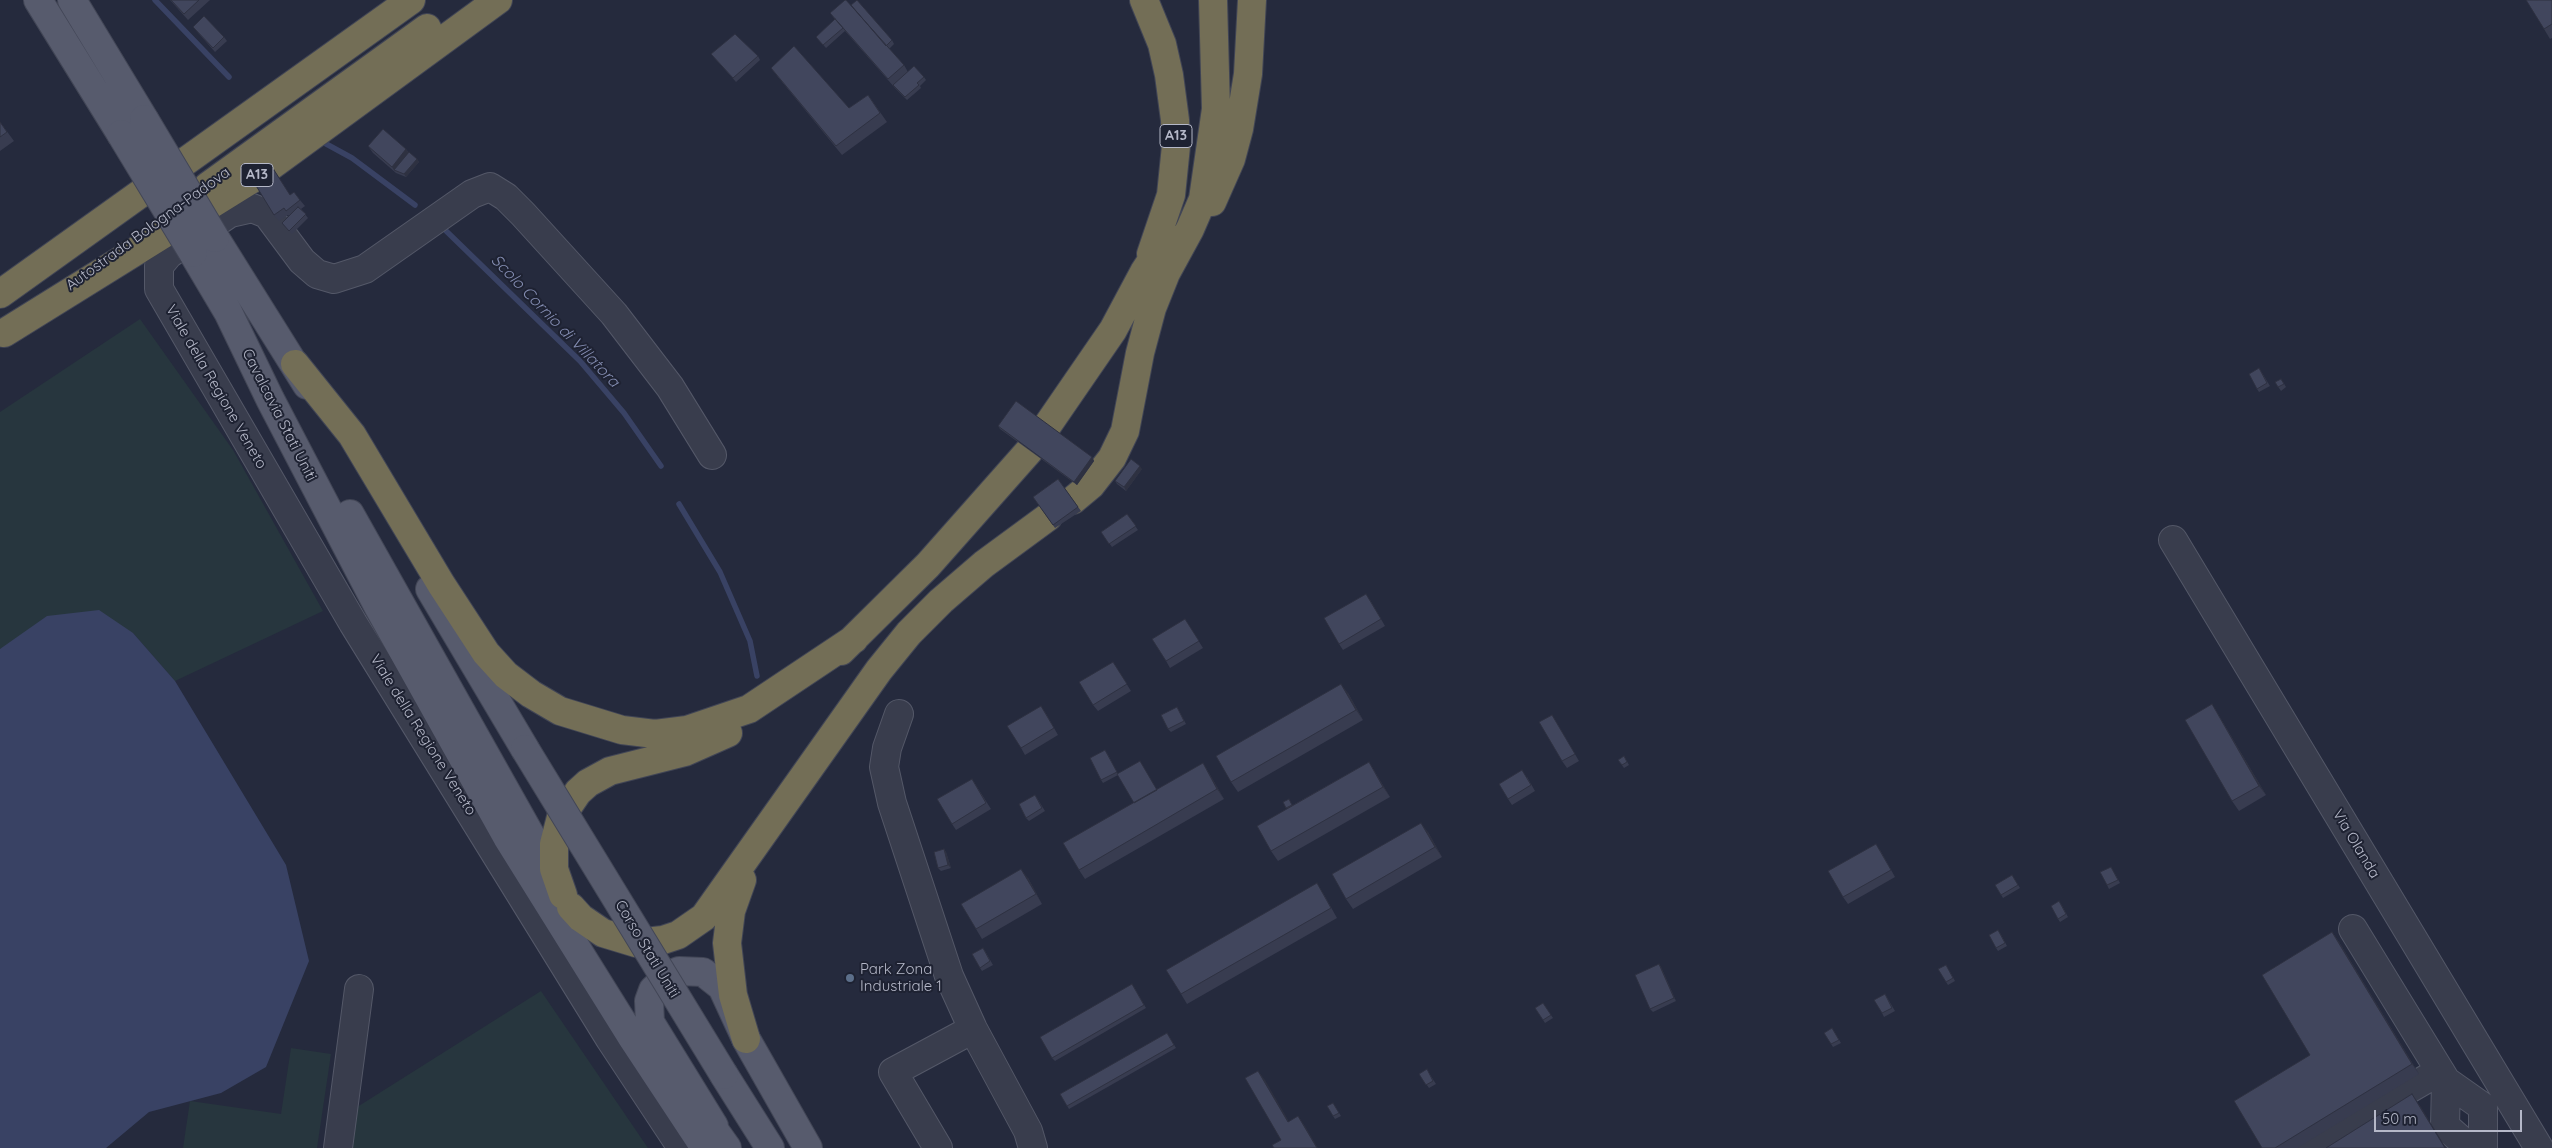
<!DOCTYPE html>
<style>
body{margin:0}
#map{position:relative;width:2552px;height:1148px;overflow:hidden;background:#252a3d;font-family:Quicksand,sans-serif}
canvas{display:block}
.scale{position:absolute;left:2374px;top:1110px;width:148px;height:22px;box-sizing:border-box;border:2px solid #b5b8c8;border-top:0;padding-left:6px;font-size:15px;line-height:18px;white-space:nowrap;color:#b5b8c8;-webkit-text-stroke:4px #1e2232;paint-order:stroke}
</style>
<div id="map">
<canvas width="2552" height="1148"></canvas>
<div class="scale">50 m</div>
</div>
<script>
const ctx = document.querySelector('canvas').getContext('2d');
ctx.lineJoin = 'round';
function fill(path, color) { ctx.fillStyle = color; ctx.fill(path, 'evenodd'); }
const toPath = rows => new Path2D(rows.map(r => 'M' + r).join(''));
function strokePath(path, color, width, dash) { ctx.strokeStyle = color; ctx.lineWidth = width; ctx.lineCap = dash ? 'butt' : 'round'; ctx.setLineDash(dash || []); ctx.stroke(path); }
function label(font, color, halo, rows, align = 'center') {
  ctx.font = font + ' Quicksand,sans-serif'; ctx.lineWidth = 4; ctx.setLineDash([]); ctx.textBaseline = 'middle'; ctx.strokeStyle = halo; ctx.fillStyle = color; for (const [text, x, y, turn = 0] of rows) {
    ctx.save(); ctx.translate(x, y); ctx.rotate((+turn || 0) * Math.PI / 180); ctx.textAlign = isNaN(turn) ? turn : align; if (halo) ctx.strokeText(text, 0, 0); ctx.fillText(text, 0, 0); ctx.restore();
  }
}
fill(toPath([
 [140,319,233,450,323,611,175,681,133,633,0,649,0,412],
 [541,991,648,1148,350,1148,354,1109],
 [291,1048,331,1054,317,1148,183,1148,190,1101,281,1114]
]), '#27363e');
fill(toPath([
 [99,610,133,633,175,681,286,865,309,961,266,1067,221,1093,149,1112,106,1148,0,1148,0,649,47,616]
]), '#394264');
strokePath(toPath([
 [155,0,229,77],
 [319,140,352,158,415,205],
 [441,226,580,361,624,413,661,466],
 [679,504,720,572,750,641,757,676]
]), '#394264', 5.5);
const minor = toPath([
 [2173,540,2539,1148],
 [899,714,887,748,884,767,892,803,949,976,973,1029,1028,1131,1033,1148],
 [2353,929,2440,1071],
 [2446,1081,2445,1126,2470,1148],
 [338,1148,359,989],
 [682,1148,610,1039,353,623,159,289,159,266,169,254,230,213,252,208,267,214,302,261,317,274,334,279,365,269,472,194,490,187,506,197,523,214,614,314,670,387,712,455],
 [938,1148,893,1072,973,1029],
 [2307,1148,2440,1071,2446,1081,2483,1107,2483,1148]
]);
const major = toPath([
 [38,0,121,134],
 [72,0,144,119],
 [215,238,307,385],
 [193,253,228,312,270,399,379,608,507,837,633,1039,705,1148],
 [350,514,558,884],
 [430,589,525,749],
 [724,1075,770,1148],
 [702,1113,727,1148],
 [714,1126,650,1022,649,1001,653,990,669,975,679,971,703,972,722,987,746,1039,808,1148]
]);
const highway = toPath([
 [1144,0,1162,44,1169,75,1175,120,1176,146,1171,195,1151,254],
 [208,186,427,28],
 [1212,202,1231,159,1239,129,1248,74,1252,0],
 [0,294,411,0],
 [4,333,260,174,498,0],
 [295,364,352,435,441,584,486,653,506,675,531,694,560,711,622,730,655,734,687,730,749,709,854,639],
 [1047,426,1113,330,1144,272,1167,237],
 [1073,500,1091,485,1112,458,1125,431,1140,353,1152,308,1166,273,1190,229,1203,199,1216,109,1213,0],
 [841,651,928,565,1029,451],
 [742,880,731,911,727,943,733,995,746,1039],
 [563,895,554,869,554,844,561,817,578,792,588,783,610,771,685,752,728,733],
 [571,907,581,918,603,933,636,943,663,940,678,935,704,917,879,670,909,633,941,601,984,564,1048,517]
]);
strokePath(minor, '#545868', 30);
strokePath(major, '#424656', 30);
strokePath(highway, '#414555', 30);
strokePath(minor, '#393d4d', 28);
strokePath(major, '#575b6d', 28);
strokePath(highway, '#736e56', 28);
const majorBridge = toPath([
 [144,119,215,238],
 [121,134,193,253],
 [525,749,724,1075]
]);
strokePath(majorBridge, '#424656', 30, []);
strokePath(majorBridge, '#575b6d', 28);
fill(toPath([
 [170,0,210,0,188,20],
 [2552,0,2552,38,2550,39,2544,29],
 [830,13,892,40,894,44,889,49,904,65,908,72,924,77,926,80,920,86,921,88,907,100,895,88,845,31,826,48,816,37,835,19],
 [193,27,224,37,227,41,215,52],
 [711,54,758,56,760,60,736,82],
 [771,68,849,108,868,95,887,122,842,155,778,77],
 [0,122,14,141,0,151],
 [368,146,406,149,409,153,417,159,419,162,406,177,396,173,373,153],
 [290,194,300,200,305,206,301,209,308,218,292,234,282,223,289,216,288,215,279,221,274,215],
 [2259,368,2270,386,2259,392,2257,389],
 [2275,382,2283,382,2286,387,2281,391],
 [998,426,1092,457,1094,461,1077,485,1000,429],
 [1142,469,1126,491,1117,484,1115,481],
 [1058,479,1081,511,1055,528,1033,497],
 [1127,514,1138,530,1112,547,1101,532],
 [1370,600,1385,626,1343,650,1339,644],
 [1185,619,1203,648,1170,668,1166,661],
 [1113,662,1131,691,1098,711,1093,705],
 [1348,693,1363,720,1238,792,1231,782],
 [2212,704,2218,714,2266,795,2239,811,2232,801],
 [1177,707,1186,724,1171,732,1168,729],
 [1045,712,1058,735,1025,755,1021,748],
 [1552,715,1579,761,1567,768,1562,761],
 [1107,753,1118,774,1157,790,1203,763,1209,773,1224,799,1085,879,1079,870,1134,803,1118,775,1103,783,1101,780],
 [1624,756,1629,765,1624,768,1618,760],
 [1369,762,1390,797,1278,861,1271,851,1287,809,1283,802,1293,805],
 [1527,777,1535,791,1512,805,1508,799],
 [972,779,991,809,956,830,952,824],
 [1037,798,1045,811,1029,821,1026,818],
 [1428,832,1442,857,1353,909,1346,899],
 [944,849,946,852,951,868,941,871,938,868],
 [1880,850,1895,877,1848,904,1843,897],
 [2111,867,2120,883,2109,889,2107,885],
 [2012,875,2020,888,2003,898,1995,885],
 [1028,878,1042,904,982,939,976,929],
 [1323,893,1337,918,1187,1004,1181,994],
 [2061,904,2068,917,2060,922,2058,919],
 [2332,932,2339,942,2419,1074,2297,1148,2262,1148,2310,1055],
 [2000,933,2007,946,1998,951,1996,948],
 [985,951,993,965,982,971,980,968],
 [1659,964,1661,967,1676,1001,1653,1012,1650,1009],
 [1946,965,1955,981,1948,985,1946,982],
 [1134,987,1146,1008,1055,1061,1052,1058],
 [1885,994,1895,1011,1884,1017,1882,1013],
 [1543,1003,1553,1018,1545,1023,1535,1008],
 [1832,1028,1841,1043,1833,1047,1831,1044],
 [1167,1033,1176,1048,1069,1109,1060,1094],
 [1429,1073,1436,1084,1429,1088,1419,1074],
 [1333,1103,1341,1116,1335,1119,1333,1116]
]), '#383c50');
fill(toPath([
 [406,149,411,156,394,170,392,167],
 [417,159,419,162,406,177,404,174],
 [1092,457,1094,461,1077,485,1074,482],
 [1140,466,1142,469,1126,491,1124,487],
 [1341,684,1348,693,1363,720,1356,710],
 [2212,704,2218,714,2266,795,2259,786],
 [1369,762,1390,797,1383,787],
 [1203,763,1209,773,1224,799,1217,789],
 [1421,823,1428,832,1442,857,1435,847],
 [944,849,946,852,951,868,948,865],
 [1021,869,1028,878,1042,904],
 [2332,932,2339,942,2419,1074,2412,1064],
 [1659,964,1661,967,1676,1001,1674,998],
 [1258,1071,1265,1080,1295,1132,1288,1122],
 [2412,1094,2421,1107,2446,1148,2445,1148],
 [1298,1116,1305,1126,1318,1148,1317,1148]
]), '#2e3141');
const building = toPath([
 [171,0,199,0,184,14,171,0],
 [845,0,846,0,904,65,888,79,830,13,845,0],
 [857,0,892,40,886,46,851,5,857,0],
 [2526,0,2552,0,2552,24,2544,29,2526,0],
 [204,16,224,37,213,48,193,27,204,16],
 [835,19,843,28,823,45,816,37,835,19],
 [735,34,758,56,733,78,711,54,735,34],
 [794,46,849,108,868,95,880,113,836,146,771,68,794,46],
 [914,66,924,77,917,83,919,85,905,97,893,85,914,66],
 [0,122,7,132,0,137,0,122],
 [383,129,406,149,392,167,368,146,383,129],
 [409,152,417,159,404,174,394,170,409,152],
 [274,170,290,195,294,192,300,200,286,211,284,208,274,215,255,184,274,170],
 [298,207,306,214,289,231,282,223,298,207],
 [2259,368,2267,383,2257,389,2249,374,2259,368],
 [2281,379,2284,384,2278,387,2275,382,2281,379],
 [1016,401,1092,457,1074,482,998,426,1016,401],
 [1131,459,1140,466,1124,487,1115,481,1131,459],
 [1058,479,1078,507,1053,525,1033,497,1058,479],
 [1127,514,1136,526,1109,544,1101,532,1127,514],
 [1366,594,1381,619,1339,644,1324,618,1366,594],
 [1185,619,1199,641,1166,661,1152,639,1185,619],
 [1113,662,1127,684,1093,705,1079,682,1113,662],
 [1341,684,1356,710,1231,782,1216,756,1341,684],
 [2212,704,2259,786,2232,801,2185,720,2212,704],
 [1041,706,1054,728,1021,748,1007,726,1041,706],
 [1177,707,1184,721,1168,729,1161,715,1177,707],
 [1552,715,1575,754,1562,761,1539,722,1552,715],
 [1105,750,1117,772,1101,780,1090,758,1105,750],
 [1624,756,1627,762,1622,765,1618,760,1624,756],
 [1140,761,1157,790,1134,803,1117,774,1140,761],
 [1369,762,1383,787,1271,851,1257,826,1369,762],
 [1203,763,1217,789,1079,870,1063,843,1203,763],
 [1522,770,1531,785,1508,799,1499,784,1522,770],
 [972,779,986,803,952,824,937,799,972,779],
 [1035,795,1042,808,1026,818,1019,804,1035,795],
 [1289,799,1292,805,1286,808,1283,802,1289,799],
 [1421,823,1435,847,1346,899,1332,874,1421,823],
 [1876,844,1891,870,1843,897,1828,871,1876,844],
 [944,849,948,865,938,868,934,852,944,849],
 [2111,867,2118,880,2107,885,2100,872,2111,867],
 [1021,869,1036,894,976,929,961,904,1021,869],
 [2012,875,2018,885,2001,895,1995,885,2012,875],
 [1317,883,1331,908,1181,994,1166,970,1317,883],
 [2059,901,2066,914,2058,919,2051,906,2059,901],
 [1998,930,2005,943,1996,948,1989,935,1998,930],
 [2332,932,2412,1064,2275,1148,2262,1148,2234,1101,2310,1055,2262,975,2332,932],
 [983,948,990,961,980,968,972,954,983,948],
 [1659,964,1674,998,1650,1009,1635,975,1659,964],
 [1946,965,1953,978,1946,982,1938,969,1946,965],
 [1132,984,1144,1005,1052,1058,1040,1037,1132,984],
 [1885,994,1892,1008,1882,1013,1874,1000,1885,994],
 [1543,1003,1551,1015,1543,1020,1535,1008,1543,1003],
 [1832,1028,1839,1040,1831,1044,1824,1033,1832,1028],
 [1167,1033,1174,1045,1067,1106,1060,1094,1167,1033],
 [1427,1069,1433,1081,1426,1085,1419,1074,1427,1069],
 [1258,1071,1288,1122,1298,1116,1317,1148,1274,1148,1272,1145,1281,1140,1245,1078,1258,1071],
 [2412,1094,2445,1148,2326,1148,2412,1094],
 [1333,1103,1339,1113,1333,1116,1327,1106,1333,1103]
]);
fill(building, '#41465d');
strokePath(building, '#2e3141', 1);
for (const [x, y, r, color] of [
 [850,978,5,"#5c6f8a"]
]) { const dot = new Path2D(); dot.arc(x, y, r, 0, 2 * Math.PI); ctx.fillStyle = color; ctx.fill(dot); strokePath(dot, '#1e2232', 2); }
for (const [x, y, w] of [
 [1176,136,32],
 [257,175,32]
]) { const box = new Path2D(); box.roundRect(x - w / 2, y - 11.5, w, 23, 4); ctx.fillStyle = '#1e2232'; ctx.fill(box); strokePath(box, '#b5b8c8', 1); }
label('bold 14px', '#b5b8c8', null, [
 ["A13",1176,136],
 ["A13",257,175]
]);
label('15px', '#b5b8c8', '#1e2232', [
 ["Autostrada Bologna-Padova",148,229,-36],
 ["Viale della Regione Veneto",216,387,60],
 ["Cavalcavia Stati Uniti",279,415,63],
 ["Viale della Regione Veneto",423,735,58],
 ["Via Olanda",2356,844,59],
 ["Corso Stati Uniti",647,949,59]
]);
label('15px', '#b5b8c8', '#1e2232', [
 ["Park Zona",860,969],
 ["Industriale 1",860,986]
], 'left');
label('italic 16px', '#858eb3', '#1e2232', [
 ["Scolo Cornio di Villatora",555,321,46]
]);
</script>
